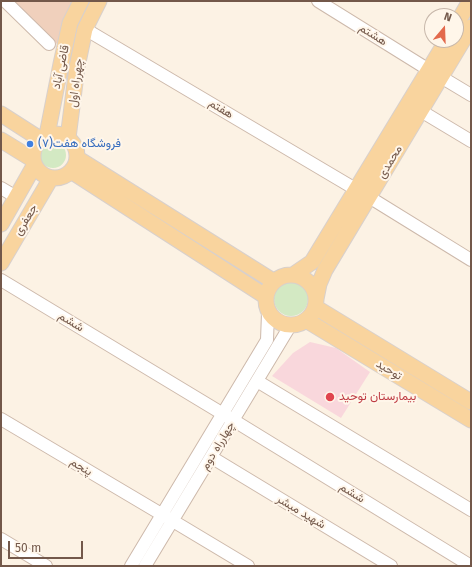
<!DOCTYPE html>
<meta charset="utf-8">
<style>
body{margin:0}
#map{position:relative;width:472px;height:567px;overflow:hidden;background:#fcf2e4;font-family:"Fira Sans",sans-serif}
canvas{display:block}
.frame{position:absolute;inset:0;border:2px solid #73584a;pointer-events:none}
.north{position:absolute;left:424px;top:8px;width:40px;height:40px;box-sizing:border-box;background:#fff6ea;border:1px solid #c7b7aa;border-radius:50%;rotate:19deg;font-size:11px;font-weight:700;line-height:16px;text-align:center;color:#73584a}
.north::after{content:'';display:block;margin:auto;width:14px;height:18px;background:#e3694c;clip-path:polygon(50% 0,100% 100%,50% 72%,0 100%)}
.scale{position:absolute;left:8px;top:541px;width:75px;height:18px;box-sizing:border-box;border:2px solid #73584a;border-top:0;padding-left:5px;font-size:12px;line-height:14px;white-space:nowrap;color:#73584a;-webkit-text-stroke:3px #fff6ea;paint-order:stroke}
</style>
<div id="map">
<canvas width="472" height="567"></canvas>
<div class="frame"></div>
<div class="north">N</div>
<div class="scale">50 m</div>
</div>
<script>
const ctx = document.querySelector('canvas').getContext('2d');
ctx.lineJoin = 'round';
function fill(path, color) { ctx.fillStyle = color; ctx.fill(path, 'evenodd'); }
const toPath = rows => new Path2D(rows.map(r => 'M' + r).join(''));
function strokePath(path, color, width, dash) { ctx.strokeStyle = color; ctx.lineWidth = width; ctx.lineCap = dash ? 'butt' : 'round'; ctx.setLineDash(dash || []); ctx.stroke(path); }
function label(font, color, halo, rows, align = 'center') {
  ctx.font = font + ' "Fira Sans",Vazirmatn,sans-serif'; ctx.lineWidth = 4; ctx.setLineDash([]); ctx.textBaseline = 'middle'; ctx.strokeStyle = halo; ctx.fillStyle = color; for (const [text, x, y, turn = 0] of rows) {
    ctx.save(); ctx.translate(x, y); ctx.rotate((+turn || 0) * Math.PI / 180); ctx.textAlign = isNaN(turn) ? turn : align; if (halo) ctx.strokeText(text, 0, 0); ctx.fillText(text, 0, 0); ctx.restore();
  }
}
fill(toPath([
 [310,342,336,348,370,372,341,418,272,376,293,353]
]), '#f9d7dc');
fill(toPath([
 '40 155a13 13 0 1 1 26 0a13 13 0 1 1-26 0Z',
 '274 299a17 17 0 1 1 34 0a17 17 0 1 1-34 0Z'
]), '#d3e9c3');
fill(toPath([
 [12,1,75,1,57,44]
]), '#f0d0bc');
const minor = toPath([
 [5,1,49,44],
 [318,1,429,70],
 [85,29,357,190],
 [441,77,471,95],
 [421,111,471,141],
 [1,188,16,197],
 [369,197,471,260],
 [1,280,233,420,471,566],
 [257,381,471,510],
 [1,419,173,521,248,566],
 [211,457,391,566],
 [1,539,46,566],
 [131,566,267,340,268,313],
 [145,566,290,326]
]);
const major = toPath([
 [456,25,470,1],
 [1,114,40,139],
 '33 156a22 22 0 1 1 44 0a22 22 0 1 1-44 0Z',
 [47,135,61,64,70,23,81,1],
 [68,138,77,67,85,29,99,1],
 [1,140,32,159],
 [77,158,273,281],
 [71,171,265,296],
 [1,224,34,166],
 [1,263,51,178],
 '266 300a25 25 0 1 1 50 0a25 25 0 1 1-50 0Z',
 [293,275,312,262,447,40],
 [316,299,319,284,325,270,471,27],
 [315,307,471,402],
 [306,320,471,420]
]);
strokePath(minor, '#cdb9ab', 14);
strokePath(major, '#d8d0cc', 17);
strokePath(minor, '#fff', 12);
strokePath(major, '#f9d49e', 15);
for (const [x, y, r, color] of [
 [30,144,4,"#3f7fe0"],
 [330,397,5,"#e0444e"]
]) { const dot = new Path2D(); dot.arc(x, y, r, 0, 2 * Math.PI); ctx.fillStyle = color; ctx.fill(dot); strokePath(dot, '#fff6ea', 1.5); }
label('12px', '#73584a', '#fff6ea', [
 ["هشتم",373,35,32],
 ["قاضی آباد",61,67,-78],
 ["چهرراه اول",76,83,-82],
 ["هفتم",221,109,31],
 ["محمدی",390,162,-59],
 ["جعفری",26,220,-59],
 ["ششم",71,322,31],
 ["توحید",389,370,31],
 ["چهارراه دوم",218,446,-59],
 ["پنجم",81,467,31],
 ["ششم",352,493,32],
 ["شهید مبشر",301,512,31]
]);
label('12px', '#366cbe', '#fff6ea', [
 ["فروشگاه هفت(۷)",38,144]
], 'left');
label('12px', '#be3a42', '#fff6ea', [
 ["بیمارستان توحید",339,397]
], 'left');
</script>
